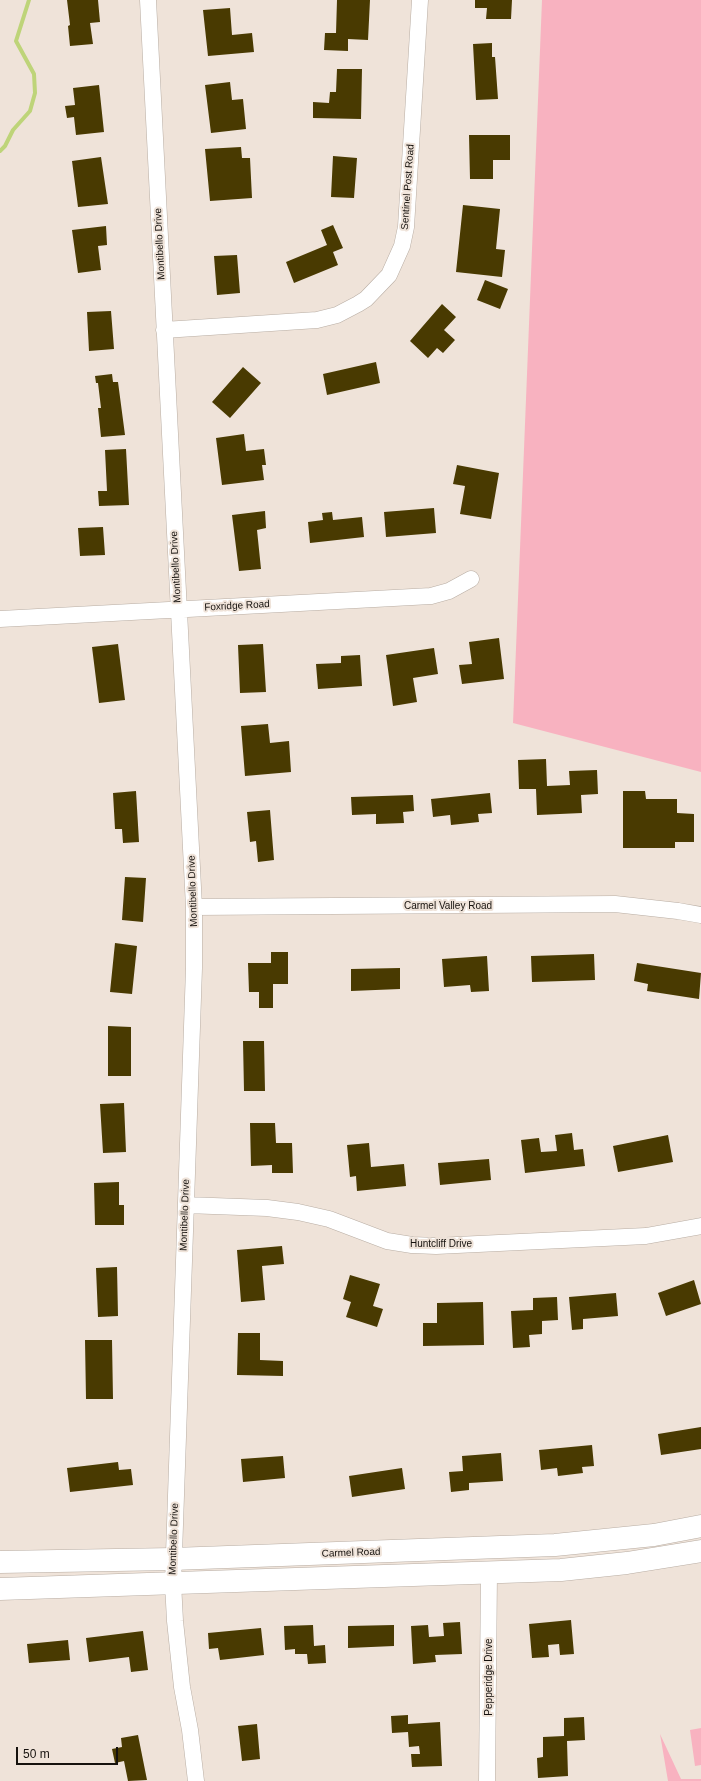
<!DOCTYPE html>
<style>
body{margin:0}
#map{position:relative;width:701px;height:1781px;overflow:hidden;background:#efe3d9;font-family:Helvetica,sans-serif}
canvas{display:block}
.scale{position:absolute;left:16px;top:1747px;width:102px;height:18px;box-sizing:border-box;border:2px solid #16120e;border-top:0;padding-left:5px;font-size:12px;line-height:14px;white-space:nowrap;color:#16120e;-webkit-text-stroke:3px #efe3d9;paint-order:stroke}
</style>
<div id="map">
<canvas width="701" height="1781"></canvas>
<div class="scale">50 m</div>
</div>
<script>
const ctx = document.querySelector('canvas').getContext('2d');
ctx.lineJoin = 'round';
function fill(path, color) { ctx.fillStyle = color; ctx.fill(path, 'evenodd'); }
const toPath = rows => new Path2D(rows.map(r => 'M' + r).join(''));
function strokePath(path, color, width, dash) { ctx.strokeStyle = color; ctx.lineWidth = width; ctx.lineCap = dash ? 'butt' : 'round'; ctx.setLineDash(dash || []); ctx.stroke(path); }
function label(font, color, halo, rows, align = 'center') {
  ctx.font = font + ' Helvetica,sans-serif'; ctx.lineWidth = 4; ctx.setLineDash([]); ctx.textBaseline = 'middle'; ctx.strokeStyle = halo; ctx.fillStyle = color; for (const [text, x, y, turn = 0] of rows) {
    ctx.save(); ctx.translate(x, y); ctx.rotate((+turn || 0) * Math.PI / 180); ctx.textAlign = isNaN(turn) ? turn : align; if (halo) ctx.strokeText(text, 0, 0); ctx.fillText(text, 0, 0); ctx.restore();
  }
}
fill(toPath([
 [542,0,701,0,701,772,513,723],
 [701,1728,701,1765,695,1766,690,1730],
 [660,1734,681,1779,701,1779,701,1781,668,1781]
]), '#f8b2c0');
strokePath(toPath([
 [0,151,5,146,13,130,30,111,35,93,34,74,16,41,29,0]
]), '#bed479', 4);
fill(toPath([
 [67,0,98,0,100,22,90,23,93,44,70,46,68,26,70,25],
 [337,0,370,0,368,40,348,39,348,51,324,50,325,33,336,33],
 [475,0,512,0,511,19,486,19,487,8,475,8],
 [230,8,232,35,252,33,254,52,208,56,203,10],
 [492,43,492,57,495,57,498,99,476,100,473,44],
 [337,69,362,69,361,119,313,118,313,102,329,103,330,92,336,92],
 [230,82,232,100,243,99,246,129,211,133,205,85],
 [99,85,104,132,76,135,74,117,67,118,65,106,75,105,73,88],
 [469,135,510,135,510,160,493,160,493,179,470,179],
 [241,147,242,158,250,158,252,198,210,201,205,149],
 [333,156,357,158,354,198,331,197],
 [101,157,108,204,78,207,72,161],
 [463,205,500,209,496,249,505,250,502,277,456,272],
 [333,225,343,248,333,252,338,265,294,283,286,262,327,245,321,230],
 [106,226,107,245,98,246,101,270,78,273,72,230],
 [237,255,240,293,217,295,214,256],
 [485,280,508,289,500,309,477,300],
 [442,304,456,317,444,330,455,340,443,353,437,348,428,358,410,341],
 [111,311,114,349,89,351,87,312],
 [376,362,380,383,327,395,323,374],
 [243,367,261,383,230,418,212,402],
 [112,374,113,382,118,382,125,435,101,437,98,408,101,408,98,383,96,383,95,376],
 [244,434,246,451,264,449,266,465,262,465,264,480,222,485,216,438],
 [126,449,129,505,99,506,98,491,107,491,105,450],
 [457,465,499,473,491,519,460,514,465,486,453,484],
 [434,508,436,533,386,537,384,512],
 [265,511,266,528,257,530,261,569,239,571,232,515],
 [332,512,333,520,362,517,364,537,310,543,308,522,323,520,322,513],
 [103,527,105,555,80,556,78,528],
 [499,638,504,679,462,684,459,665,472,664,469,642],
 [118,644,125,700,99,703,92,647],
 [263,644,266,692,240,693,238,645],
 [434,648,438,674,413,678,417,702,393,706,386,655],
 [360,655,362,686,318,689,316,664,341,663,341,656],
 [268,724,270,743,289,741,291,772,245,776,241,726],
 [546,759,547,786,570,785,569,771,597,770,598,794,581,795,582,813,537,815,536,789,519,789,518,760],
 [136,791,139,842,123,843,122,829,115,829,113,793],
 [623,791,645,791,646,799,677,799,677,813,694,814,694,842,675,842,675,848,623,848],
 [490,793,492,813,478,814,479,822,451,825,450,815,433,817,431,799],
 [413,795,414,811,403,812,404,823,376,824,376,814,352,815,351,797],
 [270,810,274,860,258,862,256,841,250,842,247,812],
 [125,877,146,878,143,922,122,920],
 [115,943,137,946,132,994,110,992],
 [271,952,288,952,288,984,273,984,273,1008,259,1008,259,992,249,992,248,963,271,963],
 [594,954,595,980,532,982,531,956],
 [487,956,489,991,471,992,470,985,444,987,442,959],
 [637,963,701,973,699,999,647,991,648,984,634,981],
 [400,968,400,989,351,991,351,969],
 [108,1026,131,1027,131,1076,108,1076],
 [243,1041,264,1041,265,1091,244,1091],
 [124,1103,126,1152,103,1153,100,1104],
 [250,1123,275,1123,276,1143,292,1143,293,1173,272,1173,272,1165,251,1166],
 [572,1133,574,1150,583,1149,585,1166,525,1173,521,1140,539,1138,541,1152,557,1151,555,1135],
 [668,1135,673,1162,618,1172,613,1146],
 [369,1143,371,1167,404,1164,406,1186,357,1191,356,1176,350,1177,347,1145],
 [489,1159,491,1180,440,1185,438,1163],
 [119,1182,119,1205,124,1205,124,1225,95,1225,94,1183],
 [282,1246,284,1264,262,1266,265,1300,241,1302,237,1250],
 [117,1267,118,1316,98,1317,96,1268],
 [350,1275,380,1284,373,1306,383,1309,377,1327,346,1317,351,1302,343,1299],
 [694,1280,701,1304,666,1316,658,1293],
 [616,1293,618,1316,583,1319,583,1329,572,1330,569,1297],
 [557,1297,558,1320,542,1321,542,1334,529,1335,530,1347,513,1348,511,1311,533,1310,533,1298],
 [483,1302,484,1345,423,1346,423,1323,437,1323,437,1303],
 [238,1333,260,1333,260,1360,283,1361,283,1376,237,1375],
 [85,1340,112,1340,113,1399,86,1399],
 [701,1427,701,1449,661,1455,658,1434],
 [592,1445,594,1466,582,1467,583,1473,558,1476,557,1468,541,1470,539,1450],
 [501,1453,503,1481,469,1483,469,1490,451,1492,449,1472,463,1471,462,1456],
 [283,1456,285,1478,243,1482,241,1459],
 [118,1462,119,1470,131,1469,133,1485,70,1492,67,1468],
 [402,1468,405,1489,352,1497,349,1476],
 [571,1620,574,1654,560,1655,559,1644,548,1645,549,1657,532,1658,529,1624],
 [460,1622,462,1654,435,1655,436,1662,413,1664,411,1626,428,1625,429,1637,444,1636,443,1623],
 [313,1625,314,1646,325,1645,326,1663,308,1664,307,1654,295,1654,295,1649,285,1650,284,1626],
 [394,1625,394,1646,348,1648,348,1626],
 [261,1628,264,1655,220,1660,218,1648,209,1649,208,1633],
 [143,1631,148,1670,131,1672,129,1657,89,1662,86,1638],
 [68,1640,70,1660,29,1663,27,1644],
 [408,1715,408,1724,440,1722,442,1766,412,1767,411,1754,420,1754,419,1746,409,1747,408,1732,392,1733,391,1716],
 [584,1717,585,1740,567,1741,568,1776,538,1778,537,1758,543,1757,543,1737,564,1736,564,1718],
 [257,1724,260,1759,242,1761,238,1726],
 [138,1735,147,1780,128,1781,124,1761,115,1763,112,1749,122,1747,121,1738]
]), '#493a01');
const street = toPath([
 [148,0,194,907,194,968,173,1583,175,1621,182,1687,190,1730,196,1781],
 [164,330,317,320,337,315,358,304,366,299,389,275,402,246,406,227,420,0],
 [0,619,431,596,449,591,471,579],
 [194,907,615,904,678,911,701,915],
 [186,1205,267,1208,298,1212,329,1219,387,1241,412,1245,436,1246,646,1236,701,1226],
 [487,1781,489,1573]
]);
const secondary = toPath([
 [0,1562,173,1559,555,1545,654,1535,701,1526],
 [0,1589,561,1570,627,1563,701,1551]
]);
strokePath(street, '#b8ada3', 17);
strokePath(secondary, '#b8ada3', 23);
strokePath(street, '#fff', 16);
strokePath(secondary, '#fff', 22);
label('10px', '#16120e', '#efe3d9', [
 ["Sentinel Post Road",408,187,-86],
 ["Montibello Drive",160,244,-93],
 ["Montibello Drive",176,567,-93],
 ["Foxridge Road",237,606,-3],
 ["Montibello Drive",193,891,-92],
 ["Carmel Valley Road",448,906],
 ["Montibello Drive",185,1215,-88],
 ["Huntcliff Drive",441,1244],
 ["Montibello Drive",174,1539,-88],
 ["Carmel Road",351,1553,-2],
 ["Pepperidge Drive",489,1677,-90]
]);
</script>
